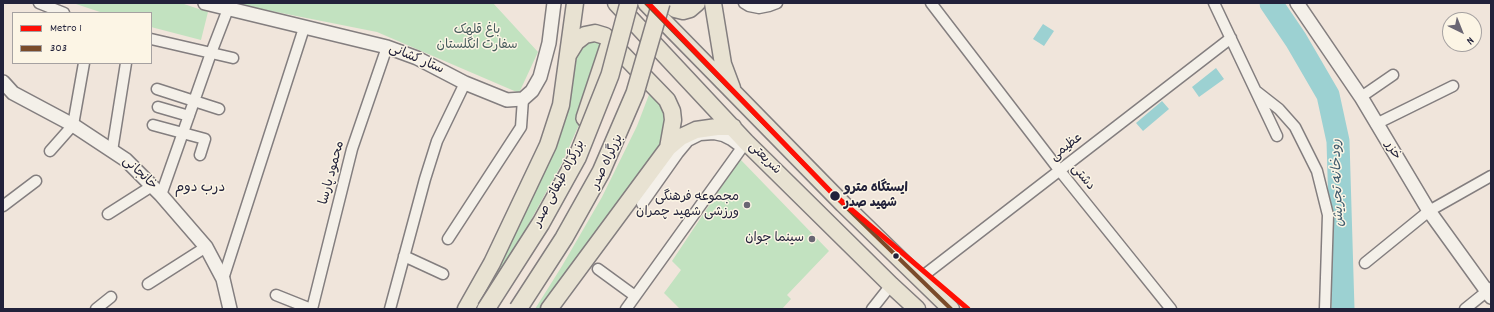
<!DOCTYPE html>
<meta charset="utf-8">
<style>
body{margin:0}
#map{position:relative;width:1494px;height:312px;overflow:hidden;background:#f0e5db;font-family:Dekko,sans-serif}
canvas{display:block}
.frame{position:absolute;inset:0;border:4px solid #22223b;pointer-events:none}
.legend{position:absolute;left:12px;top:12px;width:140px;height:52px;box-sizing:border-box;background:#fcf5e5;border:1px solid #a5a1a1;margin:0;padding:5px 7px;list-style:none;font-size:12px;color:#22223b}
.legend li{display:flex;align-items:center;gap:8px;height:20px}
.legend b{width:20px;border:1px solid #a5a1a1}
.north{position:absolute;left:1442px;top:12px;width:40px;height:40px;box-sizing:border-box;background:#fcf5e5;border:1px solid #a5a1a1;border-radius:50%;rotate:137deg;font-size:11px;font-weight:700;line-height:16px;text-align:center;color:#22223b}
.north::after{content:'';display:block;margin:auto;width:14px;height:18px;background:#6a6673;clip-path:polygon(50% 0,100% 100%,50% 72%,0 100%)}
</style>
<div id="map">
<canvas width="1494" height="312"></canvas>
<div class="frame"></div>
<ul class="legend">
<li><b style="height:5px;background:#ff0f04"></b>Metro 1</li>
<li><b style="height:5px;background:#7a4b2a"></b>303</li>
</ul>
<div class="north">N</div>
</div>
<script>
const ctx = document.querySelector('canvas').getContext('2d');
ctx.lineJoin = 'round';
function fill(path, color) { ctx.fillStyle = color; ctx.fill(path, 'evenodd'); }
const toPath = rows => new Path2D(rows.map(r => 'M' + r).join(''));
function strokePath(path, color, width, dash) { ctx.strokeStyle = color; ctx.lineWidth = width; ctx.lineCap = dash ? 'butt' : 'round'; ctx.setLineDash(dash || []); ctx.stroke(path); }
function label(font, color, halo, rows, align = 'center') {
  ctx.font = font + ' Dekko,"Playpen Sans Arabic",sans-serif'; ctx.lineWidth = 3; ctx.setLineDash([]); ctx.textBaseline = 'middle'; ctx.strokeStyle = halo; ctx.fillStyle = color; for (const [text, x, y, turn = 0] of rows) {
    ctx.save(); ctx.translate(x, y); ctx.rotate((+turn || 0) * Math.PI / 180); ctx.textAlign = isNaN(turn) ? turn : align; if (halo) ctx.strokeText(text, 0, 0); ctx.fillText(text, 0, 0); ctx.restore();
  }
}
fill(toPath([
 [73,3,181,3,208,12,201,40,151,27,151,13,103,13],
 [231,3,493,3,538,52,519,93,377,32],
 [604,40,586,109,562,163,526,229,509,258,476,309,470,309,487,279,575,57,585,41],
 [650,92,664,108,665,120,662,139,649,163,575,264,540,309,535,309,562,266,602,197,637,126],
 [740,159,829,251,787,295,791,299,782,309,680,309,664,293,681,270,672,261]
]), '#c2e2c0');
fill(toPath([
 [1043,24,1054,31,1044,46,1033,39],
 [1216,68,1224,79,1199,97,1192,87],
 [1162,101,1169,109,1143,131,1136,123]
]), '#9cd1d2');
strokePath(toPath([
 [1271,3,1296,40,1328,95,1338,141,1343,309]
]), '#9cd1d2', 23);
const minor = toPath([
 [39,3,64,13],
 [744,3,749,6,759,8,769,6,777,3],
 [931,3,1060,171,1171,309],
 [1214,3,1277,136],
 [151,39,233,58],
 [157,89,219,109],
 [1256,91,1279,109,1295,127,1317,171,1328,215,1325,309],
 [1361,97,1393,75],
 [158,107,189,116],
 [1376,124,1453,86],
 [153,125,205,139,200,155],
 [50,151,73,125,84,63],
 [112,151,126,63],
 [161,195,211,53,228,9],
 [642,204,678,153,688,141,700,135,714,134,723,136,731,140,742,148],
 [3,206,36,181],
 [108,214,152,186],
 [448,239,521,127,523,99],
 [404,256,443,274],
 [1365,263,1429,211,1491,176],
 [598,269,635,296],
 [223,279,304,28],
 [919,279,1231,38],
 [148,284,206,247],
 [276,295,311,309],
 [96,309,111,297],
 [312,309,352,149,387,47],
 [390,309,425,179,437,141,465,83],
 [626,309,746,142],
 [872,309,891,285],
 [1465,309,1491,288]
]);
const tertiary = toPath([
 [205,3,387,47,417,58,465,83,507,100,523,99,532,91,540,77,549,43,554,3],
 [1297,3,1361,97,1429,211,1491,297],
 [3,82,13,93,73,125,126,160,161,195,206,247,223,279,230,309]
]);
const primary = toPath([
 [616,3,746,142,891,285,917,309],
 [646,3,843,204,951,309],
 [668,3,675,9,683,11,690,9,697,3],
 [713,3,723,64,732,88],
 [568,55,576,42,585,35,595,33,605,36,667,100,672,111,673,120,668,148],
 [466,309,492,263,548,145,561,105,575,3],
 [549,309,668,148,681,137,696,130,717,127,733,127]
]);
const trunk = toPath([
 [585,118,609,46]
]);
strokePath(minor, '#837e7f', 13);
strokePath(tertiary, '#837e7f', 16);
strokePath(primary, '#837e7f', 19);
strokePath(trunk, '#837e7f', 20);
strokePath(minor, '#f4f0e9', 10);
strokePath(tertiary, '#f4f0e9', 13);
strokePath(primary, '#e8e2d2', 16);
strokePath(trunk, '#e8e2d2', 17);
const trunkBridge = toPath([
 [486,309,541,223,577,158,610,75,629,3],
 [518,309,564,238,601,172,635,93,661,3]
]);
strokePath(trunkBridge, '#837e7f', 20, []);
strokePath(trunkBridge, '#e8e2d2', 17);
strokePath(toPath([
 [646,3,843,204,951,309]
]), '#7a4b2a', 4);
strokePath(toPath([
 [648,3,832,193,968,309]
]), '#ff0f04', 5);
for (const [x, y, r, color] of [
 [835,196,5.5,"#22223b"],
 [747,205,4,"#6a6673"],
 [812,239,4,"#6a6673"],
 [896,256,3.5,"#22223b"]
]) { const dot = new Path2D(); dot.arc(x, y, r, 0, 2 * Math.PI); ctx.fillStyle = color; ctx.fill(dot); strokePath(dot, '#fcf5e5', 1.5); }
label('13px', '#475b5c', '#fcf5e5', [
 ["باغ قلهک",477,31],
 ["سفارت انگلستان",477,46]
]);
label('13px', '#22223b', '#fcf5e5', [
 ["ستار کشانی",416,60,23],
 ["عظیمی",1067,148,-38],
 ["خزر",1392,151,59],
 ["شریعتی",764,159,45],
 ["بزرگراه صدر",608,162,-65],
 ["محمود پارسا",333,173,-75],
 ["خانجانی",139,174,43],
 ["دشتی",1082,178,51],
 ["بزرگراه طبقاتی صدر",560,184,-62]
]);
label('bold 13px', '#22223b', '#fcf5e5', [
 ["ایستگاه مترو",844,189],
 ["شهید صدر",844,204]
], 'left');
label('13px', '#22223b', '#fcf5e5', [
 ["مجموعه فرهنگی",739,198],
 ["ورزشی شهید چمران",739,213],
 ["سینما جوان",804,239]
], 'right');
label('italic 14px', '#405c6e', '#fcf5e5', [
 ["رودخانه تجریش",1339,183,-92]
]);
label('14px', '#22223b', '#fcf5e5', [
 ["درب دوم",200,189]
]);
</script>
